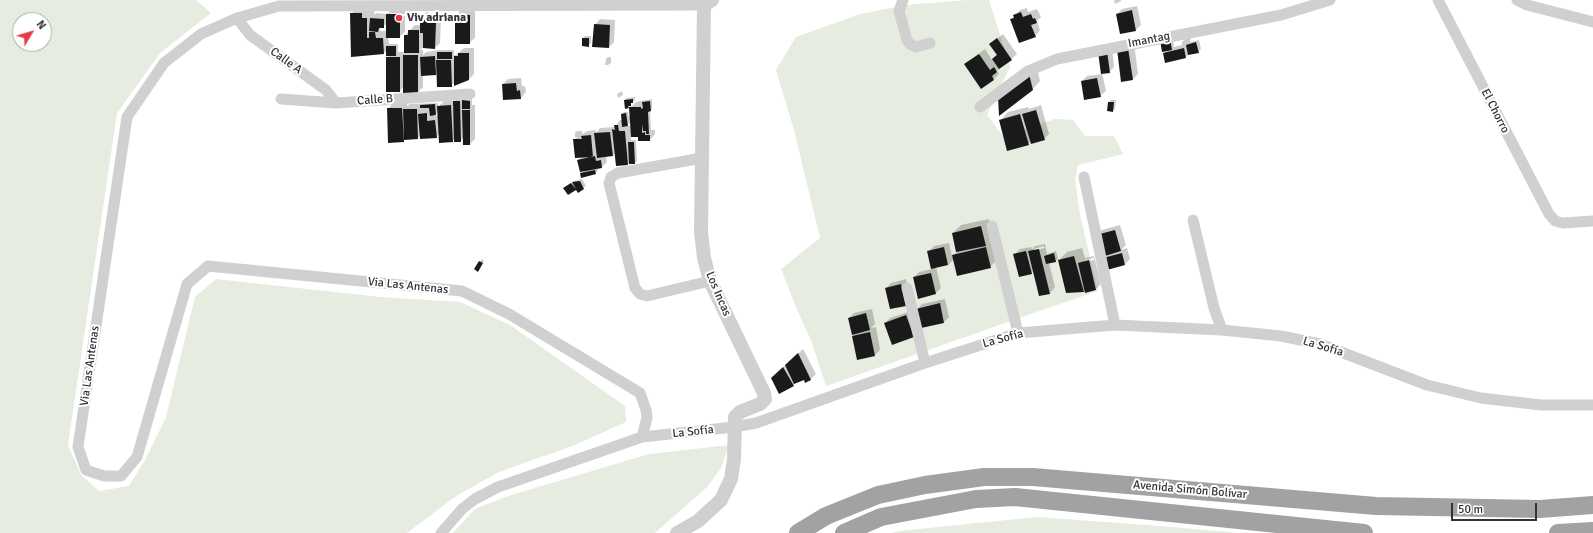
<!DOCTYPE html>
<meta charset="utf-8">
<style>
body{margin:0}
#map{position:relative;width:1593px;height:533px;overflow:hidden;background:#fff;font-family:Signika,sans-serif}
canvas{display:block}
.north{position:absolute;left:12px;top:12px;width:40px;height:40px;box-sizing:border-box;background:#fff;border:1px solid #adadad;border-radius:50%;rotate:52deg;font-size:11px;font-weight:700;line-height:16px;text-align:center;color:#333}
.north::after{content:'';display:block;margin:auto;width:14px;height:18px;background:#e63946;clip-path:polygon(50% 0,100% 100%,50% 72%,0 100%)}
.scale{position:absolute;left:1451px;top:503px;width:86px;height:18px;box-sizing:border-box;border:2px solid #333;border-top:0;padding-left:5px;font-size:12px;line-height:14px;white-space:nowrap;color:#333;-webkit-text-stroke:3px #fff;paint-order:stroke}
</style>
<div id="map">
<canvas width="1593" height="533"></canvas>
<div class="north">N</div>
<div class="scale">50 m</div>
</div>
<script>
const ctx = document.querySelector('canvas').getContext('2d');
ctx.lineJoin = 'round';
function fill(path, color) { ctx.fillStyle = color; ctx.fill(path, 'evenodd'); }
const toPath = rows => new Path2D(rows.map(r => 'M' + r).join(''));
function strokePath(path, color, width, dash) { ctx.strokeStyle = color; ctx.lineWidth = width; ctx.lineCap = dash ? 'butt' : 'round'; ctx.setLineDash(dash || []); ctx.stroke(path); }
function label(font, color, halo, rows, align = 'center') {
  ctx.font = font + ' Signika,sans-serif'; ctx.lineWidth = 4; ctx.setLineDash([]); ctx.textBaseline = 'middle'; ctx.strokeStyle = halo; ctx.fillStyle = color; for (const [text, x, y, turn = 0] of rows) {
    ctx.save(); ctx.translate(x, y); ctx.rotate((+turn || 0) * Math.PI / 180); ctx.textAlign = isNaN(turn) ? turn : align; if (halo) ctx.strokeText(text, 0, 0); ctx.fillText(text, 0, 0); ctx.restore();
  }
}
fill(toPath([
 [0,0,196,0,211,13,160,53,117,113,68,445,81,475,99,491,129,486,146,458,166,417,195,297,216,279,380,297,460,302,510,325,625,406,626,422,575,445,499,472,456,496,407,533,0,533],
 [20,20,44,20,44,44,20,44],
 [967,0,989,0,1010,67,987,115,1003,136,1055,119,1073,120,1085,136,1114,136,1123,154,1078,165,1075,179,1080,215,1098,291,1042,310,826,386,811,340,798,312,781,269,820,238,794,130,776,70,796,37,860,14,907,5],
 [729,445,721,468,707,487,655,533,453,533,475,509,508,496,649,454],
 [1037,517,1160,526,1240,533,892,533,899,531]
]), '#e6ecdf');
fill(toPath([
 [1114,0,1121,0,1121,1,1115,4],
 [359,6,374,11,375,15,376,13,387,14,392,9,405,10,405,14,390,13,390,15,405,16,405,32,399,37,388,37,389,44,398,44,398,52,405,52,405,35,415,25,421,25,421,17,427,12,428,12,428,15,435,15,435,18,441,18,440,43,435,48,423,47,420,50,423,50,423,55,426,52,440,50,454,50,454,55,456,55,464,48,474,48,474,74,469,79,455,82,451,86,437,74,423,75,423,87,418,92,404,86,400,91,387,57,389,55,387,50,384,53,352,56,351,14],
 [387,24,387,31,380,31,380,28],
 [1137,6,1141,25,1136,30,1117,14,1122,9],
 [1027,8,1028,12,1037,9,1041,17,1037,21,1040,30,1035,36,1011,20,1020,10],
 [461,10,475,10,475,38,469,43,456,15],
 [600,19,615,20,614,42,609,47,595,25],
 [1003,34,1017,54,997,71,999,74,994,79,981,87,965,64,985,49,992,60,997,54,990,44],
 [585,36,591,36,591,43,588,46,583,38],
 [1172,36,1174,47,1182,45,1182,42,1185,39,1191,38,1190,42,1199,40,1201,49,1198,52,1189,54,1186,57,1164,53,1167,50],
 [1134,43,1138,74,1133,79,1118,50],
 [1112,46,1114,67,1109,72,1102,73,1106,91,1100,96,1082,81,1087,76,1102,74,1099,52],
 [608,57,611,57,611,63,608,65,605,65,606,59],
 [1037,67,1040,81,1032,90,1000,114],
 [521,78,522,86,525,86,526,92,521,98,503,84,508,79],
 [622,91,623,95,618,98,617,94],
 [460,96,472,99,472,105,475,105,475,139,470,144,464,137,460,141,455,138,452,141,440,133,436,137,420,136,418,138,406,139,403,141,388,109,393,103,407,103,407,106,410,104,438,103,438,107,444,101,455,101],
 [439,111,439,115,434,116],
 [635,97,635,100,630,104,631,107,636,102,652,99,652,108,650,111,651,130,655,130,655,134,650,140,639,136,631,136,631,140,636,140,637,161,635,163,630,162,628,164,616,152,613,155,606,156,607,162,602,167,597,168,598,171,595,173,581,174,584,171,578,160,582,157,574,140,577,137,575,137,575,133,577,131,582,131,582,134,588,131,596,130,596,133,600,128,615,127,620,120,622,120,622,115,624,112,628,112,629,117,631,116,630,105,628,107,625,100,627,98],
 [631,122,631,126,626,126],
 [1111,100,1116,100,1115,109,1112,111,1109,102],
 [1041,105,1049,134,1044,139,1031,141,1028,144,1000,121,1008,112,1028,107,1029,109],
 [582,179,586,186,578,191,576,188,568,194,567,186,574,181],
 [989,219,993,237,989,241,994,240,998,259,990,267,954,259,948,265,936,267,941,288,935,294,914,277,919,272,932,269,928,252,934,246,949,243,952,256,957,252,953,233,961,225],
 [1120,225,1126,245,1121,250,1127,248,1130,259,1125,264,1105,258,1109,254,1097,236,1102,230],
 [1045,244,1047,254,1056,251,1058,259,1056,261,1049,263,1055,287,1050,293,1034,270,1031,273,1014,255,1020,249,1031,247,1032,249,1035,246],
 [1044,246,1044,248,1034,251,1034,249],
 [1082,248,1085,258,1094,256,1101,284,1096,289,1085,289,1083,291,1059,260,1067,252],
 [1094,258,1094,260,1085,262,1085,260],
 [482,259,484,261,480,268,480,262],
 [906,279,911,299,886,288,891,283],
 [945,299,949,317,944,322,917,309,922,304],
 [872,309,875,324,871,328,876,327,880,350,875,355,858,358,853,336,857,332,849,318,854,313],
 [911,311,913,336,885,323,890,318],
 [803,349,816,374,811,379,806,382,804,378,798,381,793,385,777,373]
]), '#0003');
fill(toPath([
 [1132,10,1136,31,1120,34,1116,14],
 [1021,12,1023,17,1031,14,1033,19,1035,18,1037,23,1031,25,1036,37,1019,43,1010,19,1014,18,1013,15],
 [350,13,362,13,362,18,367,18,367,38,369,38,369,32,375,32,376,38,383,38,384,54,351,57],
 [386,14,400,14,400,38,386,38],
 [455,15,470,15,470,44,455,44],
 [420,16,424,17,423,20,430,20,430,23,436,23,435,49,423,48,423,33,420,33],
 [370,18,384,19,384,28,379,28,378,32,369,31],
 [594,24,610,25,609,48,592,47],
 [408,30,419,30,419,53,404,53,404,35,408,35],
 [582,38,589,38,589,47,582,46],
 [997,38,1012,60,999,69,992,59,997,55,989,44],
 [1170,38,1172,50,1162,52,1160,40],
 [1196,42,1199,53,1188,55,1186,45],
 [386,46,396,46,396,56,386,56],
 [1128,48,1133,80,1121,82,1117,49],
 [1184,48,1186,58,1165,63,1163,53],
 [1107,51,1110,73,1101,74,1098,52],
 [437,52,452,52,452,59,437,59],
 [458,53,469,53,469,80,454,86,454,56,458,56],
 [979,54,990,70,994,67,997,72,992,76,994,80,981,89,964,64],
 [403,55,418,55,418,93,403,93],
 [435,56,436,75,421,76,420,57],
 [386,57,400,57,400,92,386,92],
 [436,60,451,60,452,87,437,87],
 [1029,74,1033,90,999,116,998,97],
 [1097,78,1101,97,1084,100,1081,81],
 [516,83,517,91,520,90,521,99,503,100,502,84],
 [633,99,633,103,631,103,631,106,628,106,629,108,625,109,624,100],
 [462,100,470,101,470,109,462,109],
 [453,101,460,101,461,142,454,142],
 [650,101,651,111,648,112,649,134,646,134,646,131,643,131,642,124,642,133,645,132,645,135,650,135,650,141,638,141,638,137,631,137,629,107,641,107,641,109,643,108,642,102],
 [1108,102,1114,102,1113,112,1107,111],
 [435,104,436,115,430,116,429,108,420,108,420,105],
 [451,105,453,142,439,143,437,106],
 [387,108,402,108,404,142,388,143],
 [403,109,417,109,418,139,404,140],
 [462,110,470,110,470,145,463,145],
 [1036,110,1045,140,1031,144,1022,114],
 [427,113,427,121,435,120,437,138,420,139,418,114],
 [626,113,628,126,622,127,621,114],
 [1020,114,1029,145,1007,151,999,120],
 [614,125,618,125,619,131,625,131,628,165,616,166,612,129,615,130],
 [610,132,613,156,597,158,594,133],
 [591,135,593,157,575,158,573,139,582,139,581,136],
 [628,142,634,142,635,164,629,164],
 [595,156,596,161,601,160,602,168,580,172,577,160],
 [595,170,596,174,581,178,580,173],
 [580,181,584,189,578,193,576,190,568,195,563,188,571,183,576,189,572,182],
 [981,226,986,246,956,252,952,233],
 [1115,230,1121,251,1102,257,1096,235],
 [944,247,948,265,931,269,927,251],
 [986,247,991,268,957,276,952,255],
 [1039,249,1050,294,1039,296,1028,251],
 [1026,251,1032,274,1019,277,1013,254],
 [1054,253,1056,262,1046,264,1044,256],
 [1122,253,1125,265,1107,270,1103,258],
 [1074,256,1084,292,1066,293,1058,260],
 [1089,260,1096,290,1085,293,1078,263],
 [479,261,483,263,478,272,474,269],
 [931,273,936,294,918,299,913,277],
 [901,284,906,306,890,309,885,288],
 [940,303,944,323,921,328,916,309],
 [866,313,870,330,852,335,848,318],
 [906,315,914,337,892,345,884,323],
 [870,332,875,356,857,360,852,336],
 [798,353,811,380,805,383,804,380,794,384,785,365],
 [783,367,794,386,779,394,771,378]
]), '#1a1a1a');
strokePath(toPath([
 [903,0,899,11,907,40,910,44,916,47,930,43],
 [1438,0,1549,214,1555,221,1563,223,1593,221],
 [1517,0,1527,5,1593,22],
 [237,18,250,35,326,90,336,103],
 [281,99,336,103,470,94],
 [980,107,1028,71,1057,59,1281,15,1330,0],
 [702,158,618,173,611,177,609,183,635,288,640,294,647,296,710,281],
 [1084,177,1115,325],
 [1193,220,1214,308,1222,330],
 [992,226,1018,333],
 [907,288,925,363],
 [642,437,647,418,646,410,640,393,509,314,462,291,208,266,187,284,137,457,121,476,104,476,86,470,78,447,127,117,164,63,201,34,237,18,279,6,704,5],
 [441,533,462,509,475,499,498,487,642,437,734,427,756,423,925,363,1018,333,1115,325,1222,330,1281,336,1320,344,1427,385,1481,398,1541,405,1593,405]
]), '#d0d0d0', 11);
strokePath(toPath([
 [677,533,698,521,721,500,731,479,734,459,735,417,740,412,760,404,765,399,764,393,710,281,704,258,701,232,702,158,704,5,712,0]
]), '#d0d0d0', 14);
strokePath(toPath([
 [798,533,826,516,878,495,925,485,984,477,1033,477,1376,506,1540,509,1593,505],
 [844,533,881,517,976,499,1015,497,1364,533],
 [1558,533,1593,531]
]), '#a2a2a2', 18);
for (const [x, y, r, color] of [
 [399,18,4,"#e63946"]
]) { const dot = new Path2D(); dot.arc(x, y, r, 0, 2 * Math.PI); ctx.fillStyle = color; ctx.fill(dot); strokePath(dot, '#fff', 1.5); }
label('bold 12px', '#333', '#fff', [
 ["Viv adriana",407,18]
], 'left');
label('12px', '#333', '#fff', [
 ["Imantag",1149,40,-11],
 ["Calle A",286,61,36],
 ["Calle B",375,100,-4],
 ["El Chorro",1495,111,63],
 ["Via Las Antenas",408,286,6],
 ["Los Incas",718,294,67],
 ["La Sofía",1003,339,-15],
 ["La Sofía",1323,347,17],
 ["Via Las Antenas",90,366,-82],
 ["La Sofía",693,432,-6],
 ["Avenida Simón Bolívar",1190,490,5]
]);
</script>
